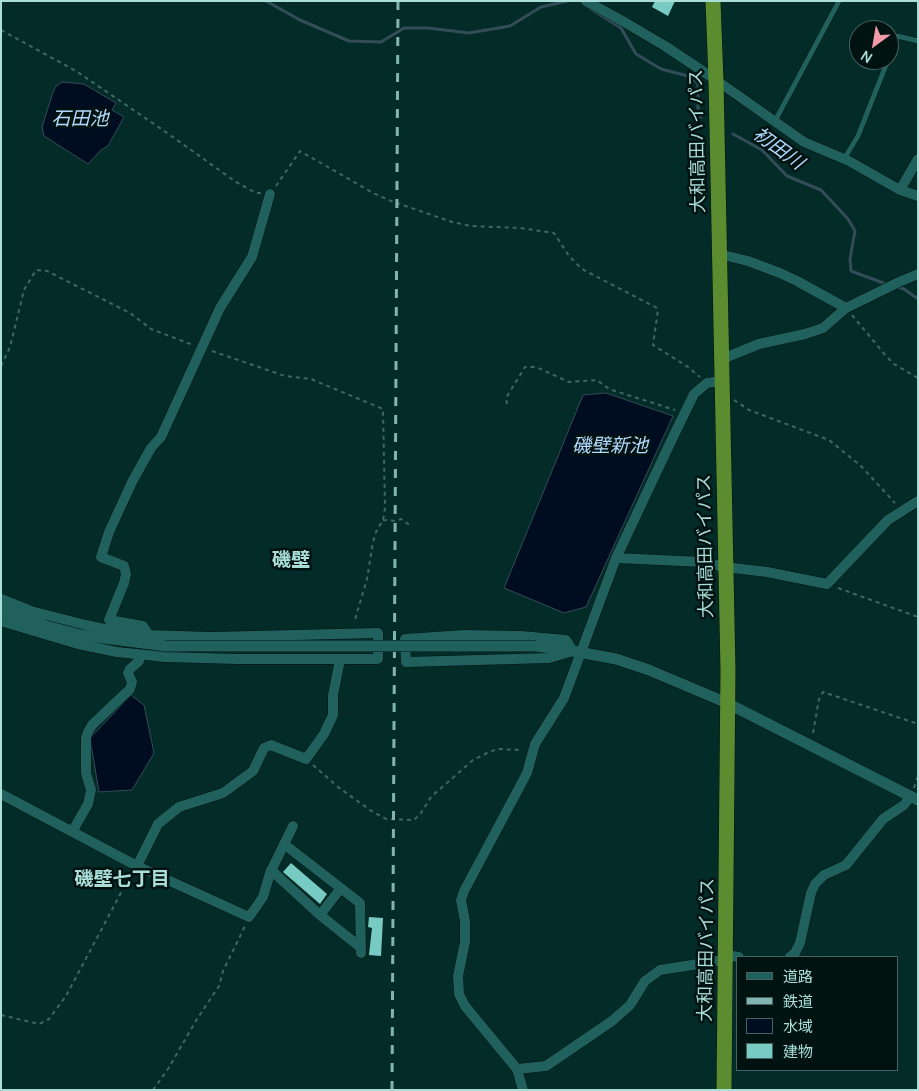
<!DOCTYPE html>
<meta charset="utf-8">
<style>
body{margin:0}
#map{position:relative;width:919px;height:1091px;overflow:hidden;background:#032c29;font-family:Manrope,"Noto Sans JP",sans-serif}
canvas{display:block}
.frame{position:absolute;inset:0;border:2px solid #aaded9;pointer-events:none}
.legend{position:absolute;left:736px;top:956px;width:162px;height:115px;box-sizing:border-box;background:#001311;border:1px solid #446461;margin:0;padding:6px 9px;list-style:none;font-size:15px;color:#aaded9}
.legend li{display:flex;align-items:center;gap:10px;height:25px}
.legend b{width:25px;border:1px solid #446461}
.north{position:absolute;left:849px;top:20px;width:50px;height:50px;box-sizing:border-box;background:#001311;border:1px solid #446461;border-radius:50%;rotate:212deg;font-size:14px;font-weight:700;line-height:20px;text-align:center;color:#aaded9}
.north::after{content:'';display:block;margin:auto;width:18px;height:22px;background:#f39aaa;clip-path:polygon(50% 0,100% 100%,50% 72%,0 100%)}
</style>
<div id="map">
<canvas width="919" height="1091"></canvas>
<div class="frame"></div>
<ul class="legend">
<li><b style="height:6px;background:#20615d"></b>道路</li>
<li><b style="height:6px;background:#83b5b0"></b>鉄道</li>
<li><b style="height:14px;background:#000d21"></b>水域</li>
<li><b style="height:14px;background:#78cbc3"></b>建物</li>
</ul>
<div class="north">N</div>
</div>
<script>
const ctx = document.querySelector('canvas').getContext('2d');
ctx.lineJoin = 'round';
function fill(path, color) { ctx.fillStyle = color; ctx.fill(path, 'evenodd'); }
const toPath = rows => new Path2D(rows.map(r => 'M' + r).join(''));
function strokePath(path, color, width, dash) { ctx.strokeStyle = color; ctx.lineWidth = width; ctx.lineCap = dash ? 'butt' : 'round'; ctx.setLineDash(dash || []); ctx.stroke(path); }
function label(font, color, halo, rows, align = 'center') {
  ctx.font = font + ' Manrope,"Noto Sans JP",sans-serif'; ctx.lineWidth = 5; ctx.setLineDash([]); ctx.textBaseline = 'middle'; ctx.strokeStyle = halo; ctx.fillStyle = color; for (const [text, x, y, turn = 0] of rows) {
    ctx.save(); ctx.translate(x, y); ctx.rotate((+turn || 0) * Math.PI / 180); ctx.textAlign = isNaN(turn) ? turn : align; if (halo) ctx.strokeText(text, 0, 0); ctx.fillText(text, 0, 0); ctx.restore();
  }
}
const water = toPath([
 [63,82,84,84,116,103,112,110,124,117,108,146,101,150,88,164,44,136,42,127,53,92,57,85,63,82],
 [606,393,673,416,586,607,564,613,504,588,583,395,606,393],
 [131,695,144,705,154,753,132,790,99,792,90,738,131,695]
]);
fill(water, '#000d21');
strokePath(water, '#334c58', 1);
strokePath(toPath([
 [266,1,300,20,349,41,381,42,404,28,428,28,469,33,510,26,541,7,567,1],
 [591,9,621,28,636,54,661,69,688,76,698,83,698,116,701,117],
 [733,134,762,150,787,176,821,190,848,219,855,231,850,259,851,271,886,284],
 [897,287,904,289,918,299]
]), '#334c58', 3);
fill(toPath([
 [655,1,675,1,668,16,652,7],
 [291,863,327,894,320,904,283,872],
 [369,917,383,918,381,956,369,955,372,928,368,927]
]), '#78cbc3');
const service = toPath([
 [889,57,897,36,918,41],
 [775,121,839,1],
 [844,159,858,136,888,60]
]);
const minor = toPath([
 [586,1,626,23,665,46,716,80,804,142,849,161,900,190,918,196],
 [900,190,918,159],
 [719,254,748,261,780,273,797,281,846,308,899,282,918,274],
 [722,359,759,344,805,334,823,328,846,308],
 [616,558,703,562,725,567,767,572,827,584,888,520,918,501],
 [1,599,31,611,86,625,119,632,149,635,211,637,378,633,378,659,238,659,165,657,117,652,78,644,1,621],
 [149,635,143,626,109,620,124,583,126,574,124,566,101,557,109,532,133,480,151,448,161,437,220,308,252,257,270,194],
 [464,635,521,636,566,640,573,651,549,658,406,662,405,639,464,635],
 [1,794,137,866,249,917,263,897,270,873,293,826],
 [72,832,88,804,91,790,86,773,86,738,88,732,92,725,130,689,132,682,128,673,130,669,139,661,141,655],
 [284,844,360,903,361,953],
 [137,866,158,824,179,807,223,793,253,771,264,748,271,745,306,759,324,734,333,715,333,695,340,660],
 [271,870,320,915,360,947],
 [320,915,341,888],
 [725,955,739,957],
 [790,957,795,953,800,943,811,893,815,884,824,875,846,865,883,819,904,805,911,796],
 [517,1069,546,1066,612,1021,630,1005,645,981,660,970,724,960],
 [523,1090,517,1069,465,1006,459,994,458,976,465,942,465,921,461,900,464,891,527,773,535,744,564,698,616,558,673,437,694,394,707,383,721,381]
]);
const tertiary = toPath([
 [1,610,46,626,81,635,166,646],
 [536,646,573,651,616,659,649,670,727,703,918,800]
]);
const trunk = toPath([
 [713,1,716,80,728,670,724,1090]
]);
strokePath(service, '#041210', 6);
strokePath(minor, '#041210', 11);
strokePath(tertiary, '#041210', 12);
strokePath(trunk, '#041210', 16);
strokePath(toPath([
 [1,30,76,71,170,135,236,182,256,193,261,193],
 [276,186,300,151,373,193,391,201,452,222,471,226,520,228,554,233,569,256,582,269,657,308,658,310,653,345,688,367,700,377],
 [852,315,886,356,894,364,918,378],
 [212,351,285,376,311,379,383,409,385,508,383,520,376,532,373,542,367,579,354,623],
 [1,366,10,347,24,290,36,270,47,271,130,313,151,329,193,345],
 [734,400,749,410,829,440,861,466,895,503],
 [507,404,506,398,525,367,536,367,569,382,597,380,609,389,675,410],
 [383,520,396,521,401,519,411,526],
 [838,588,918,617],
 [813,733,819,699,823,692,918,724],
 [313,765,338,787,370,810,386,819,414,820,421,813,431,797,473,760,487,753,497,749,522,750],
 [914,788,918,776],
 [1,1015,39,1024,49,1019,66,996,131,874],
 [153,1090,168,1069,197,1019,219,986,223,971,245,926]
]), '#3c6965', 2, [4, 4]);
strokePath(service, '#20615d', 5);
strokePath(minor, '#20615d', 10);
strokePath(tertiary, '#20615d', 11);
strokePath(trunk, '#5c8c30', 15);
strokePath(toPath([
 [392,1090,398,1]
]), '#83b5b0', 3, [9, 9]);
const tertiaryBridge = toPath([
 [166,646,536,646]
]);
strokePath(tertiaryBridge, '#041210', 12, []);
strokePath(tertiaryBridge, '#20615d', 11);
label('18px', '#aaded9', '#001311', [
 ["大和高田バイパス",698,141,-91],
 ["大和高田バイパス",706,546,-91],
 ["大和高田バイパス",707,950,-89]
]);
label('italic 19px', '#b2d9ff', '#001311', [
 ["石田池",80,120],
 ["初田川",778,149,36],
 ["磯壁新池",610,447]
]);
label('bold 19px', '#aaded9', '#001311', [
 ["磯壁",291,561],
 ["磯壁七丁目",122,880]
]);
</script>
